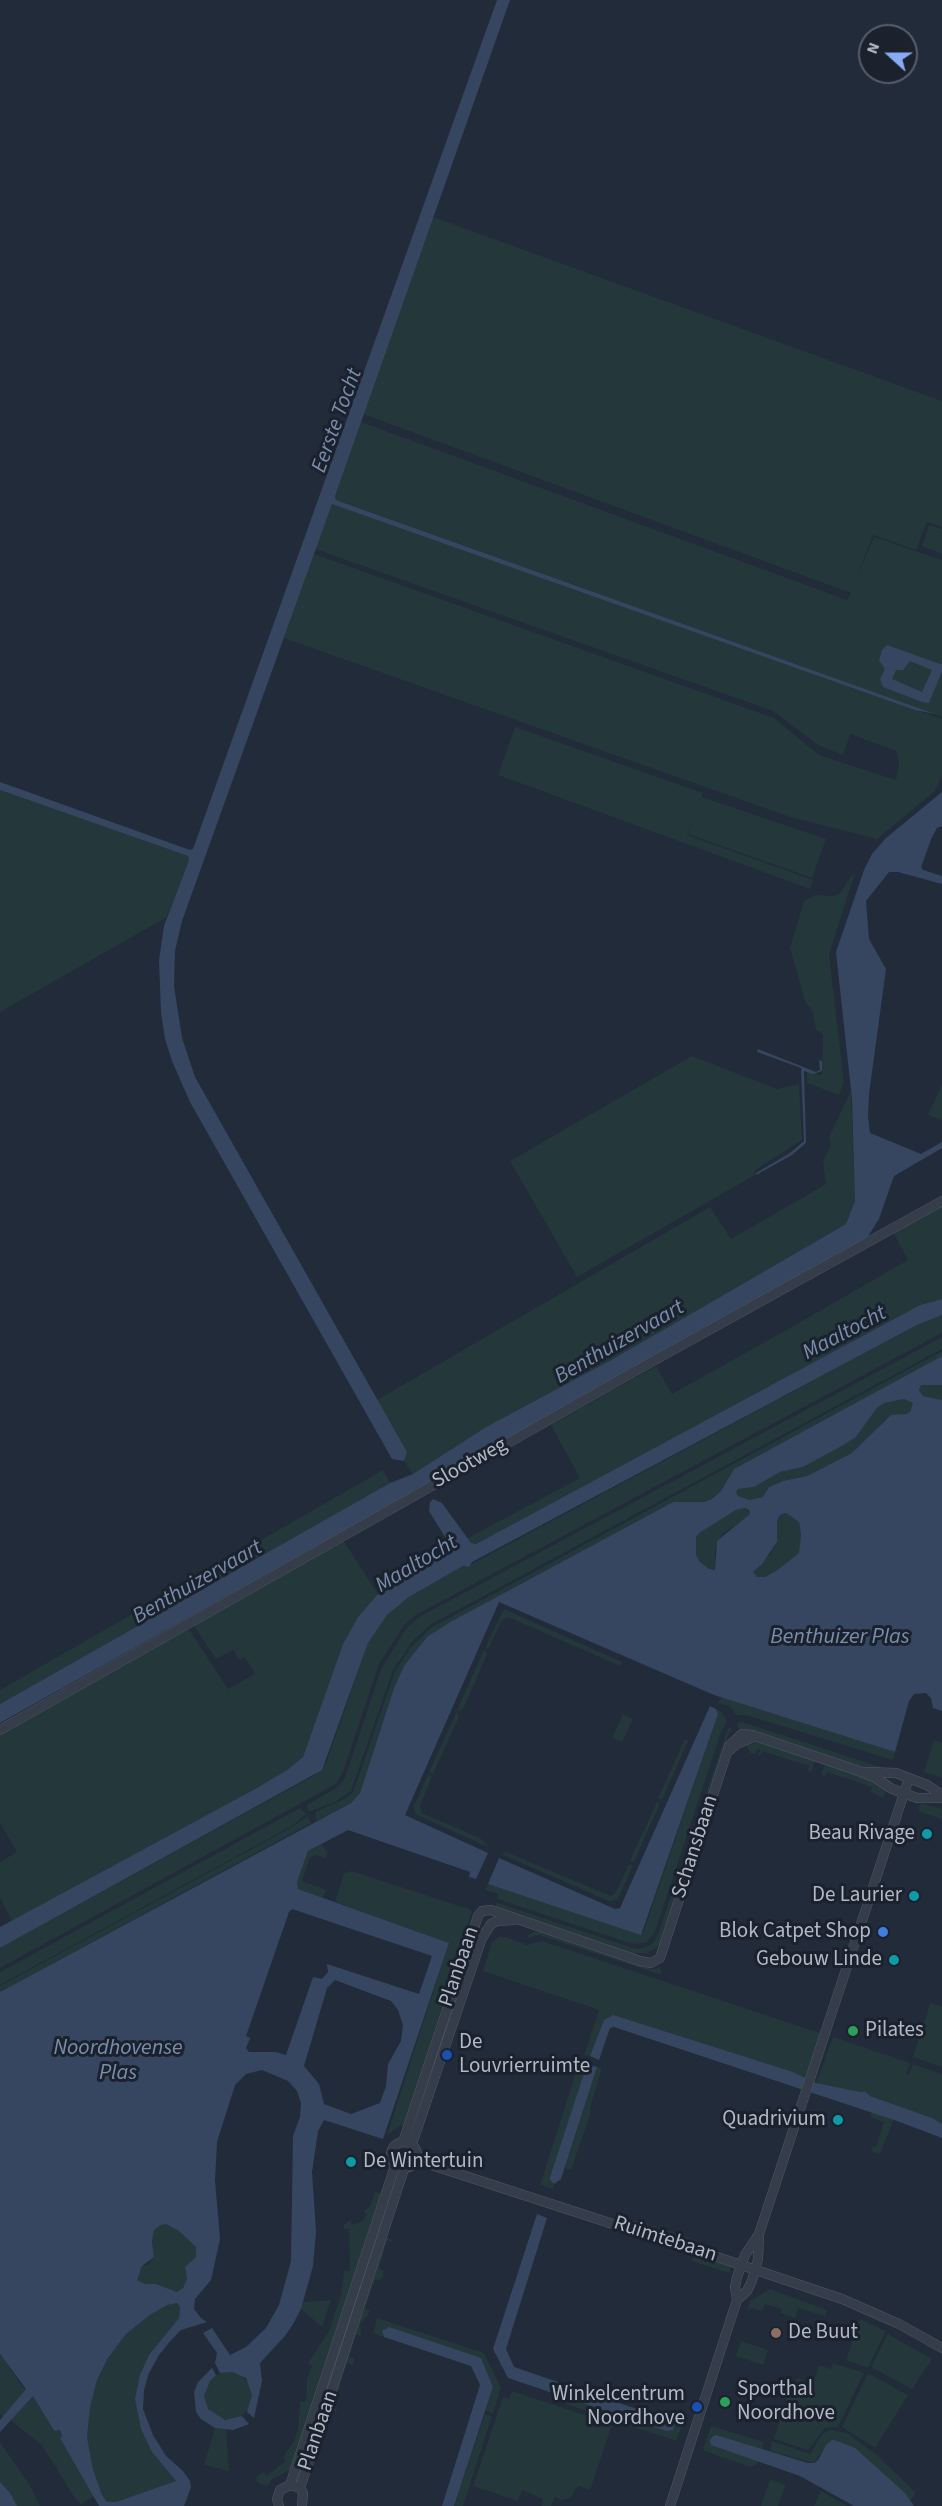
<!DOCTYPE html>
<style>
body{margin:0}
#map{position:relative;width:942px;height:2506px;overflow:hidden;background:#222b39;font-family:"Source Sans 3",sans-serif}
canvas{display:block}
.north{position:absolute;left:858px;top:24px;width:60px;height:60px;box-sizing:border-box;background:#1b222e;border:2px solid #575e6b;border-radius:50%;rotate:291deg;font-size:16px;font-weight:700;line-height:24px;text-align:center;color:#b1b8c6}
.north::after{content:'';display:block;margin:auto;width:21px;height:27px;background:#87acf5;clip-path:polygon(50% 0,100% 100%,50% 72%,0 100%)}
</style>
<div id="map">
<canvas width="942" height="2506"></canvas>
<div class="north">N</div>
</div>
<script>
const ctx = document.querySelector('canvas').getContext('2d');
ctx.lineJoin = 'round';
function fill(path, color) { ctx.fillStyle = color; ctx.fill(path, 'evenodd'); }
const toPath = rows => new Path2D(rows.map(r => 'M' + r).join(''));
function strokePath(path, color, width, dash) { ctx.strokeStyle = color; ctx.lineWidth = width; ctx.lineCap = dash ? 'butt' : 'round'; ctx.setLineDash(dash || []); ctx.stroke(path); }
function label(font, color, halo, rows, align = 'center') {
  ctx.font = font + ' "Source Sans 3",sans-serif'; ctx.lineWidth = 6; ctx.setLineDash([]); ctx.textBaseline = 'middle'; ctx.strokeStyle = halo; ctx.fillStyle = color; for (const [text, x, y, turn = 0] of rows) {
    ctx.save(); ctx.translate(x, y); ctx.rotate((+turn || 0) * Math.PI / 180); ctx.textAlign = isNaN(turn) ? turn : align; if (halo) ctx.strokeText(text, 0, 0); ctx.fillText(text, 0, 0); ctx.restore();
  }
}
fill(toPath([
 [433,217,942,401,942,527,927,522,916,550,873,535,857,576,874,537,942,560,942,717,337,500,335,496,361,422,847,600,851,593,363,414],
 [332,503,942,719,942,776,934,792,877,839,790,817,284,638,314,554,774,718,819,755,896,780,899,762,896,751,850,734,843,755,818,745,773,711,315,549],
 [929,525,942,529,942,554,922,546],
 [515,727,703,793,702,797,826,839,812,878,688,834,693,822,687,835,813,880,810,889,498,775],
 [0,790,188,856,189,860,167,917,0,1012],
 [852,875,854,876,829,955,844,1082,839,1095,807,1083,807,1072,822,1075,823,1034,816,1030,813,1012,805,1001,790,948,804,901,816,895,834,896,840,893],
 [692,1056,777,1089,799,1084,802,1140,754,1171,755,1175,577,1277,510,1161],
 [942,1084,942,1120,928,1115],
 [851,1091,855,1201,846,1224,613,1359,486,1427,413,1474,404,1461,407,1452,377,1400,710,1207,731,1239,826,1184,823,1161,831,1145,829,1137],
 [942,1204,942,1299,920,1305,476,1544,471,1543,468,1538,580,1478,551,1425,656,1366,672,1394,783,1332,908,1260,893,1232],
 [942,1315,942,1333,414,1616,404,1626,379,1664,343,1772,336,1784,0,1968,0,1948,315,1775,326,1763,368,1643,387,1615,409,1597,463,1566,466,1567,917,1325],
 [942,1337,942,1349,430,1625,414,1640,394,1668,351,1791,335,1802,309,1812,307,1807,308,1804,337,1788,345,1778,381,1669,407,1627,419,1617],
 [942,1351,942,1356,734,1469,721,1491,712,1499,704,1502,673,1502,452,1621,404,1666,394,1688,360,1793,351,1803,316,1821,315,1812,346,1798,353,1792,395,1671,411,1647,432,1627],
 [921,1385,942,1385,942,1400,923,1396,919,1390],
 [904,1399,914,1403,910,1412,885,1420,868,1439,852,1453,807,1476,783,1481,769,1487,763,1497,749,1500,738,1497,736,1492,738,1489,754,1487,780,1472,803,1467,856,1437,877,1408,884,1403],
 [383,1470,390,1483,0,1704,0,1690],
 [745,1508,750,1514,744,1520,722,1534,715,1549,715,1570,709,1569,700,1562,696,1555,696,1537,699,1532,736,1510],
 [786,1513,799,1522,801,1534,799,1553,776,1571,765,1577,757,1577,753,1572,771,1553,777,1542,777,1520,780,1515],
 [343,1540,378,1594,358,1617,343,1644,303,1757,287,1770,255,1789,12,1921,0,1898,0,1862,17,1852,0,1823,0,1735,186,1629,190,1631,228,1689,255,1674,245,1657,239,1660,233,1650,216,1659,195,1627,195,1623],
 [504,1609,622,1662,620,1666,508,1617,502,1620,488,1649,485,1648],
 [484,1650,487,1652,486,1657,464,1707,461,1711,457,1710],
 [722,1697,895,1752,893,1760,746,1715,736,1715,730,1706,718,1703],
 [716,1709,722,1712,727,1721,721,1732,655,1932,646,1943,632,1944,497,1899,498,1894,485,1890,488,1884,643,1933,718,1714],
 [456,1713,459,1714,458,1719,433,1774,429,1772],
 [623,1714,633,1719,622,1742,612,1738],
 [742,1722,890,1770,874,1771,738,1728,737,1723],
 [729,1726,732,1730,728,1735,661,1942,656,1948,648,1953,631,1953,497,1910,495,1902,633,1948,639,1949,652,1944,657,1937],
 [685,1739,688,1741,662,1800,658,1798,660,1794],
 [934,1740,942,1743,942,1778,924,1772],
 [758,1742,815,1761,811,1772,807,1771,809,1766,765,1752,763,1751,761,1755,758,1755,760,1749,758,1749,756,1754,750,1753,746,1744],
 [825,1764,869,1778,886,1791,883,1798,871,1792,872,1787,827,1772,825,1776,821,1775],
 [428,1775,432,1777,420,1806,422,1813,480,1838,490,1848,415,1814,414,1806],
 [657,1802,660,1803,634,1862,630,1861,632,1856],
 [921,1803,942,1809,941,1819,918,1811],
 [300,1808,306,1814,292,1826,0,1985,0,1972],
 [308,1816,311,1823,0,1992,0,1986,292,1827],
 [322,1844,325,1850,328,1851,326,1858,315,1855,310,1858,302,1881,326,1890,323,1898,298,1889,297,1882,308,1851],
 [506,1852,611,1896,616,1892,629,1864,633,1866,618,1899,611,1902,501,1854],
 [352,1871,465,1908,466,1907,472,1911,405,2125,401,2125,387,2135,449,1943,335,1902,344,1873],
 [536,1931,652,1969,660,1968,662,1975,539,1935,528,1938,528,1935],
 [499,1937,506,1937,527,1945,542,1941,823,2034,808,2078,604,2020,590,2056,584,2055,599,2010,483,1971,492,1942],
 [932,2003,942,2007,942,2067,913,2057,930,2004],
 [833,2037,910,2063,906,2074,909,2075,913,2064,942,2074,942,2124,932,2118,870,2096,865,2091,861,2092,816,2083],
 [582,2062,587,2064,550,2177,550,2180,554,2184,553,2189,540,2185,579,2063],
 [597,2067,602,2069,591,2104,590,2115,571,2170,565,2168],
 [872,2112,894,2119,880,2154,873,2152,871,2148,872,2146,876,2147,884,2122,870,2117],
 [392,2182,397,2184,302,2472,298,2470],
 [375,2192,381,2193,292,2469,272,2479,268,2486,258,2483,256,2478,260,2474,264,2472,266,2476,286,2461,283,2457,294,2441,298,2430,300,2402,306,2401,307,2379,312,2366,308,2363,329,2331,341,2295,344,2271,350,2271,349,2229,344,2229,344,2225,349,2221,351,2220,352,2225,363,2221,367,2214,363,2212,370,2206],
 [166,2224,179,2231,196,2247,196,2257,185,2267,187,2279,183,2288,177,2292,156,2284,145,2284,137,2280,142,2266,149,2264,154,2257,152,2241,154,2230,161,2225],
 [647,2224,696,2240,694,2246,645,2230],
 [386,2237,393,2240,392,2242,387,2241,379,2268,383,2270,383,2276,379,2281,375,2280,365,2308,370,2310,368,2315,360,2324,361,2336,356,2335,349,2357,355,2359,353,2365,347,2363,333,2406,337,2408,336,2412,330,2410],
 [694,2255,731,2267,729,2273,692,2261],
 [770,2289,827,2310,825,2316,798,2308,795,2318,781,2313,782,2309,765,2304,762,2311,751,2308,747,2312,750,2301],
 [331,2300,322,2327,301,2309,303,2302],
 [176,2303,180,2307,179,2318,149,2355,135,2399,176,2481,116,2502,107,2502,102,2495,93,2469,87,2437,90,2408,97,2380,108,2358,126,2334,150,2315,167,2305],
 [377,2318,484,2353,501,2388,493,2413,486,2411,493,2387,481,2358,382,2333,384,2337,373,2333],
 [860,2319,886,2331,868,2368,846,2360],
 [888,2334,932,2359,912,2389,871,2367],
 [741,2341,768,2350,763,2365,736,2356],
 [0,2354,23,2387,26,2389,3,2417,0,2414],
 [833,2363,864,2373,838,2427,825,2428,808,2450,774,2439,792,2382,796,2382,797,2378,813,2384,819,2365,831,2369],
 '204 2396a24 24 0 1 1 48 0a24 24 0 1 1-48 0Z',
 [868,2373,908,2395,875,2448,842,2427],
 [512,2391,612,2424,590,2490,578,2486,570,2498,561,2500,555,2497,551,2506,542,2506,543,2499,522,2490,518,2501,473,2486,503,2397,509,2399],
 [33,2395,53,2431,60,2430,62,2436,60,2438,95,2496,81,2504,74,2497,42,2445,10,2420],
 [568,2397,666,2431,673,2430,675,2424,672,2421,683,2424,676,2441,566,2404],
 [485,2414,492,2416,463,2506,454,2506],
 [711,2426,764,2442,762,2450,719,2448,759,2460,757,2464,751,2467,704,2451,703,2449],
 [215,2428,226,2429,229,2471,204,2465],
 [831,2430,848,2433,878,2456,916,2493,910,2501,905,2493,826,2445,814,2463,770,2451,772,2441,810,2454,822,2434],
 [0,2442,29,2484,40,2506,17,2506,0,2482],
 [770,2479,786,2485,778,2506,761,2506],
 [821,2491,847,2506,814,2506]
]), '#24373a');
fill(toPath([
 [497,0,510,0,335,496,336,500,935,714,915,710,332,504,182,921,175,951,174,986,182,1038,195,1077,407,1452,404,1461,392,1459,190,1102,172,1061,165,1039,161,1012,159,960,164,926,189,860,188,856,0,790,0,782,190,850,193,849],
 [887,645,940,664,942,663,942,671,929,703,922,702,883,687,880,679,885,669,879,660,882,650],
 [910,661,932,670,922,692,892,679,896,670,903,670],
 [942,792,942,826,937,828,932,837,921,867,923,870,942,876,942,884,898,872,889,872,866,901,869,939,886,969,869,1094,868,1117,870,1133,921,1154,942,1142,942,1148,894,1176,879,1219,867,1238,0,1723,0,1704,390,1483,413,1474,486,1427,613,1359,846,1224,855,1201,852,1099,836,952,864,870,872,854,886,838],
 [758,1049,816,1072,820,1070,819,1060,822,1061,822,1071,813,1074,804,1071,806,1143,792,1155,756,1175,756,1173,790,1153,804,1141,801,1068,757,1052],
 [942,1299,942,1315,917,1325,472,1562,469,1567,463,1566,409,1597,387,1615,368,1643,322,1770,0,1948,0,1927,255,1789,287,1770,303,1757,343,1644,358,1617,378,1594,396,1579,449,1549,450,1545,429,1511,430,1502,433,1499,442,1503,471,1543,476,1544,920,1305],
 [942,1356,942,1385,921,1385,919,1390,923,1396,942,1400,942,1711,933,1708,931,1698,926,1693,914,1694,909,1701,895,1752,714,1695,499,1602,405,1815,488,1853,476,1879,469,1877,470,1872,348,1830,308,1851,297,1882,298,1889,449,1943,383,2139,324,2120,318,2131,312,2172,316,2232,313,2266,301,2309,293,2324,285,2336,260,2363,262,2381,254,2418,247,2412,252,2395,246,2378,232,2372,220,2373,215,2363,217,2353,203,2333,212,2328,230,2355,246,2347,266,2328,279,2305,291,2261,293,2136,300,2117,301,2103,297,2091,288,2081,262,2070,246,2074,235,2085,217,2142,215,2180,220,2239,211,2280,195,2299,194,2309,201,2318,207,2322,181,2330,171,2340,159,2355,149,2373,144,2390,143,2409,153,2435,166,2456,183,2471,190,2481,191,2487,184,2506,99,2506,60,2438,62,2436,60,2430,54,2431,33,2396,0,2432,0,2420,26,2389,0,2354,0,1992,351,1803,360,1793,394,1688,404,1666,427,1637,452,1621,673,1502,704,1502,712,1499,721,1491,734,1469],
 [904,1399,913,1403,910,1412,906,1414,891,1415,852,1453,807,1476,783,1481,769,1487,763,1497,749,1500,738,1496,736,1492,738,1489,754,1487,780,1472,803,1467,840,1447,856,1437,877,1408,884,1403],
 [745,1508,749,1510,750,1514,717,1541,715,1570,709,1569,700,1562,696,1555,696,1537,699,1533,736,1510],
 [786,1513,799,1522,801,1534,799,1553,776,1571,765,1577,757,1577,753,1572,762,1564,777,1542,777,1520,780,1515],
 [292,1909,432,1956,419,1994,327,1964,328,1972,322,1979,313,1977,286,2055,275,2052,249,2052,246,2048,250,2038,246,2036,289,1912],
 [335,1980,391,2001,398,2010,403,2025,401,2041,388,2064,386,2086,380,2103,351,2114,324,2104,319,2084,304,2066,327,1988],
 [166,2224,179,2231,196,2247,196,2257,185,2267,187,2279,183,2288,177,2292,156,2284,145,2284,137,2280,142,2266,154,2257,152,2241,154,2230,161,2225],
 [177,2303,180,2307,179,2318,149,2355,140,2375,135,2399,141,2429,152,2452,176,2481,116,2502,107,2502,102,2495,93,2469,87,2437,90,2408,97,2380,108,2358,126,2334,150,2315,167,2305],
 [710,1706,716,1709,718,1714,641,1935,488,1884,499,1858,615,1909,620,1908],
 [613,2015,793,2072,816,2083,861,2092,865,2091,870,2096,932,2118,942,2124,942,2138,897,2121,614,2027,610,2028,599,2060,590,2056,604,2020],
 [587,2064,597,2067,561,2179,554,2184,550,2180,550,2177],
 [537,2214,547,2218,506,2349,514,2367,672,2421,675,2424,673,2430,666,2431,508,2378,493,2349],
 [389,2327,481,2358,493,2387,454,2506,442,2506,480,2385,471,2366,384,2337,382,2331],
 [212,2368,216,2375,210,2381,204,2396,208,2409,225,2420,242,2416,249,2424,233,2430,215,2428,201,2419,196,2412,194,2392,198,2382],
 [716,2435,808,2463,814,2463,818,2460,826,2445,832,2440,840,2442,855,2448,905,2493,914,2506,854,2506,800,2476,711,2445,710,2441,712,2437],
 [0,2482,10,2493,17,2506,0,2506]
]), '#364660');
const tertiary = toPath([
 [0,1730,653,1361,942,1201],
 [730,1750,737,1744,753,1737],
 [867,1772,896,1773,927,1785,942,1795],
 '391 2155a13 13 0 1 1 26 0a13 13 0 1 1-26 0Z',
 [403,2142,478,1916,482,1911,491,1910,640,1961,651,1963,660,1958,729,1746,742,1734,752,1735,856,1770,874,1777,892,1789,917,1798,942,1798],
 [412,2144,482,1938,491,1924,497,1921,514,1920],
 [416,2160,625,2228,635,2226,643,2232,842,2299,899,2324,942,2348],
 [737,2300,747,2291,752,2281,758,2259,759,2234],
 [290,2485,395,2166],
 [300,2488,404,2169],
 [279,2506,277,2499,280,2490,290,2485,300,2488,303,2493,302,2506],
 [670,2506,737,2300,735,2287,737,2277,745,2255,759,2234,909,1778]
]);
strokePath(tertiary, '#515864', 10);
strokePath(tertiary, '#363d4a', 9);
for (const [x, y, r, color] of [
 [927,1834,6,"#0f9aa8"],
 [914,1896,6,"#0f9aa8"],
 [883,1932,6,"#3f7fe0"],
 [894,1960,6,"#0f9aa8"],
 [853,2031,6,"#2e9e5b"],
 [447,2055,6,"#1a4fb4"],
 [838,2120,6,"#0f9aa8"],
 [351,2162,6,"#0f9aa8"],
 [776,2333,6,"#8d6e63"],
 [725,2402,6,"#2e9e5b"],
 [697,2407,6,"#1a4fb4"]
]) { const dot = new Path2D(); dot.arc(x, y, r, 0, 2 * Math.PI); ctx.fillStyle = color; ctx.fill(dot); strokePath(dot, '#1b222e', 2); }
label('21px', '#b1b8c6', '#1b222e', [
 ["Slootweg",470,1464,-29],
 ["Schansbaan",696,1847,-72],
 ["Planbaan",460,1967,-71],
 ["Ruimtebaan",665,2240,18],
 ["Planbaan",319,2431,-71]
]);
label('21px', '#b1b8c6', '#1b222e', [
 ["Beau Rivage",915,1834],
 ["De Laurier",902,1896],
 ["Blok Catpet Shop",871,1932],
 ["Gebouw Linde",882,1960],
 ["Pilates",865,2031,"left"],
 ["De",459,2043,"left"],
 ["Louvrierruimte",459,2067,"left"],
 ["Quadrivium",826,2120],
 ["De Wintertuin",363,2162,"left"],
 ["De Buut",788,2333,"left"],
 ["Sporthal",737,2390,"left"],
 ["Noordhove",737,2414,"left"],
 ["Winkelcentrum",685,2395],
 ["Noordhove",685,2419]
], 'right');
label('italic 22px', '#798dad', '#1b222e', [
 ["Eerste Tocht",338,421,-70],
 ["Maaltocht",845,1334,-28],
 ["Benthuizervaart",620,1343,-30],
 ["Maaltocht",417,1565,-31],
 ["Benthuizervaart",198,1583,-30],
 ["Benthuizer Plas",840,1638],
 ["Noordhovense",118,2049],
 ["Plas",118,2074]
]);
</script>
